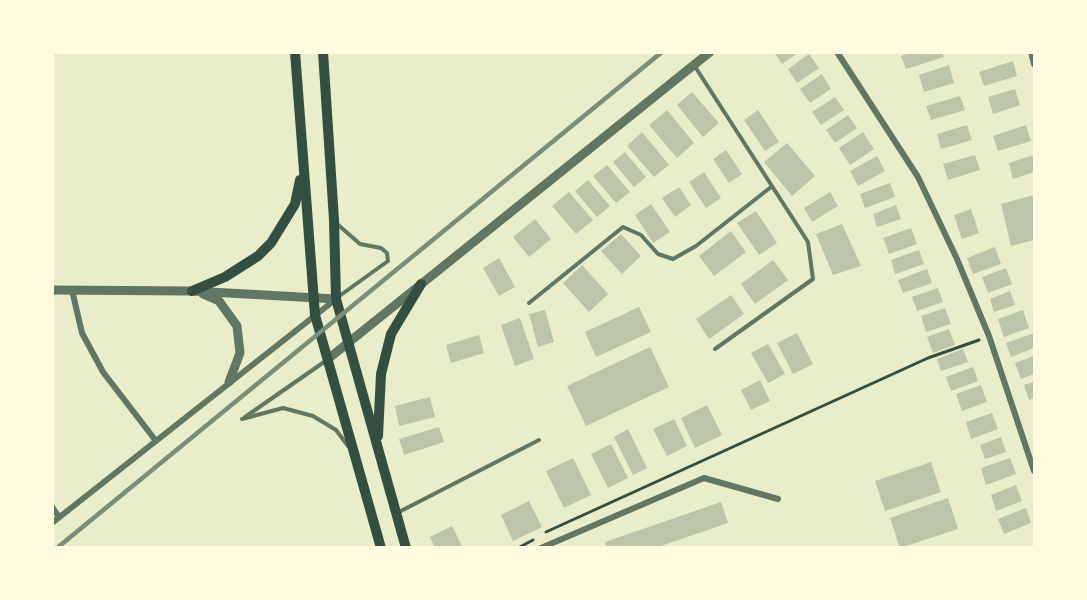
<!DOCTYPE html>
<style>
body{margin:0}
#map{position:relative;width:1087px;height:600px;overflow:hidden;background:#e9edc9;font-family:"Noto Sans",sans-serif}
canvas{display:block}
.frame{position:absolute;inset:0;border:54px solid #fefae0;pointer-events:none}
</style>
<div id="map">
<canvas width="1087" height="600"></canvas>
<div class="frame"></div>
</div>
<script>
const ctx = document.querySelector('canvas').getContext('2d');
ctx.lineJoin = 'round';
function fill(path, color) { ctx.fillStyle = color; ctx.fill(path, 'evenodd'); }
const toPath = rows => new Path2D(rows.map(r => 'M' + r).join(''));
function strokePath(path, color, width, dash) { ctx.strokeStyle = color; ctx.lineWidth = width; ctx.lineCap = dash ? 'butt' : 'round'; ctx.setLineDash(dash || []); ctx.stroke(path); }
fill(toPath([
 [774,52,799,52,782,64],
 [912,52,942,52,944,57,906,69,901,56],
 [809,54,819,68,797,83,788,69],
 [1013,61,1017,76,984,86,979,72],
 [949,65,954,83,924,92,919,75],
 [822,74,831,89,810,103,800,89],
 [1015,89,1020,105,993,114,988,97],
 [692,92,719,123,703,137,677,105],
 [960,96,965,110,931,120,926,106],
 [835,97,844,110,821,125,812,112],
 [667,110,694,143,677,158,649,125],
 [758,110,779,142,765,151,744,120],
 [848,115,857,128,835,143,826,130],
 [967,125,972,140,941,149,937,134],
 [1026,125,1031,141,998,151,993,136],
 [642,132,669,165,654,177,627,146],
 [863,132,874,149,850,165,839,148],
 [787,143,815,176,792,196,764,162],
 [726,150,742,174,729,183,713,159],
 [625,152,646,177,634,187,613,162],
 [975,155,980,170,948,180,943,164],
 [1034,155,1034,172,1013,179,1009,163],
 [877,156,885,171,858,186,850,171],
 [607,165,630,192,616,203,593,176],
 [704,172,721,198,706,208,689,182],
 [588,180,610,206,597,217,575,191],
 [890,183,895,197,865,208,860,194],
 [679,187,691,205,675,217,662,198],
 [569,192,593,220,576,234,552,206],
 [830,192,838,206,812,222,804,208],
 [1034,195,1034,240,1011,246,1001,204],
 [651,204,670,232,653,243,635,215],
 [896,205,901,219,877,227,873,214],
 [971,209,979,233,962,239,954,215],
 [756,211,777,243,759,255,737,223],
 [535,219,551,239,529,257,513,237],
 [842,224,861,266,833,275,816,234],
 [911,228,917,244,889,254,883,238],
 [731,231,746,252,714,276,699,256],
 [621,234,641,256,622,274,601,251],
 [995,247,1001,264,973,274,967,258],
 [919,250,924,264,895,274,891,260],
 [499,258,515,287,499,296,483,268],
 [773,260,788,280,755,304,741,284],
 [582,265,608,294,589,312,563,283],
 [1006,268,1012,284,988,293,982,277],
 [927,269,932,283,903,293,898,280],
 [938,288,943,302,917,311,912,297],
 [1010,291,1015,305,994,312,990,299],
 [731,295,744,314,709,339,696,319],
 [639,307,651,332,596,357,585,332],
 [945,308,951,324,926,332,921,316],
 [545,310,554,342,538,347,529,314],
 [1023,310,1029,328,1004,337,998,319],
 [520,318,534,359,515,366,501,325],
 [949,329,955,345,933,353,927,337],
 [797,333,813,364,793,374,777,343],
 [1034,333,1034,348,1011,357,1006,343],
 [479,335,484,353,451,363,446,345],
 [768,344,785,374,768,383,751,353],
 [650,347,669,387,586,426,567,386],
 [963,349,968,362,941,371,937,359],
 [1034,356,1034,374,1021,379,1015,363],
 [973,367,978,381,951,391,946,377],
 [760,380,770,401,751,410,741,390],
 [1034,382,1034,398,1029,400,1024,385],
 [981,385,987,402,962,411,956,394],
 [430,397,435,417,399,426,395,406],
 [707,405,722,435,695,448,681,418],
 [992,413,998,429,971,439,966,422],
 [674,419,687,446,667,456,653,429],
 [439,427,444,442,404,455,399,439],
 [628,429,647,468,633,475,614,437],
 [1001,437,1006,452,985,459,980,445],
 [611,444,628,478,608,488,591,454],
 [573,458,591,495,564,508,546,471],
 [1010,458,1016,474,986,485,981,468],
 [931,462,941,492,885,511,875,481],
 [1016,485,1022,501,996,511,991,495],
 [948,498,958,529,900,548,890,518],
 [529,501,542,527,513,541,501,515],
 [721,502,728,523,655,548,607,548,605,542],
 [1026,508,1031,523,1004,534,998,519],
 [452,526,463,548,435,548,430,537]
]), '#bcc5a7');
strokePath(toPath([
 [546,532,928,358,979,340],
 [518,548,533,540]
]), '#344e41', 3);
strokePath(toPath([
 [694,65,808,242,813,279,715,349],
 [336,223,360,244,381,248,387,253,388,261,338,297],
 [529,303,623,227,641,235,658,254,673,259,696,246,771,187],
 [245,417,327,360],
 [242,419,283,408,313,416,336,430,348,446],
 [397,513,539,440]
]), '#617663', 4);
strokePath(toPath([
 [837,52,918,177,957,259,989,336,1034,471],
 [1031,52,1034,64],
 [72,290,82,333,103,372,156,441],
 [52,507,59,517],
 [52,523,336,299],
 [541,548,704,478,778,499]
]), '#617663', 6);
strokePath(toPath([
 [52,290,192,291,336,299],
 [203,294,219,301,237,326,240,353,229,382],
 [328,359,710,52]
]), '#617663', 9);
strokePath(toPath([
 [295,52,315,315,381,548],
 [323,52,334,220,336,299,406,548],
 [192,291,225,277,258,256,271,243,295,204,300,180],
 [378,436,381,374,391,334,421,284]
]), '#344e41', 10);
strokePath(toPath([
 [57,548,662,52]
]), '#7c8e77', 4.5);
</script>
